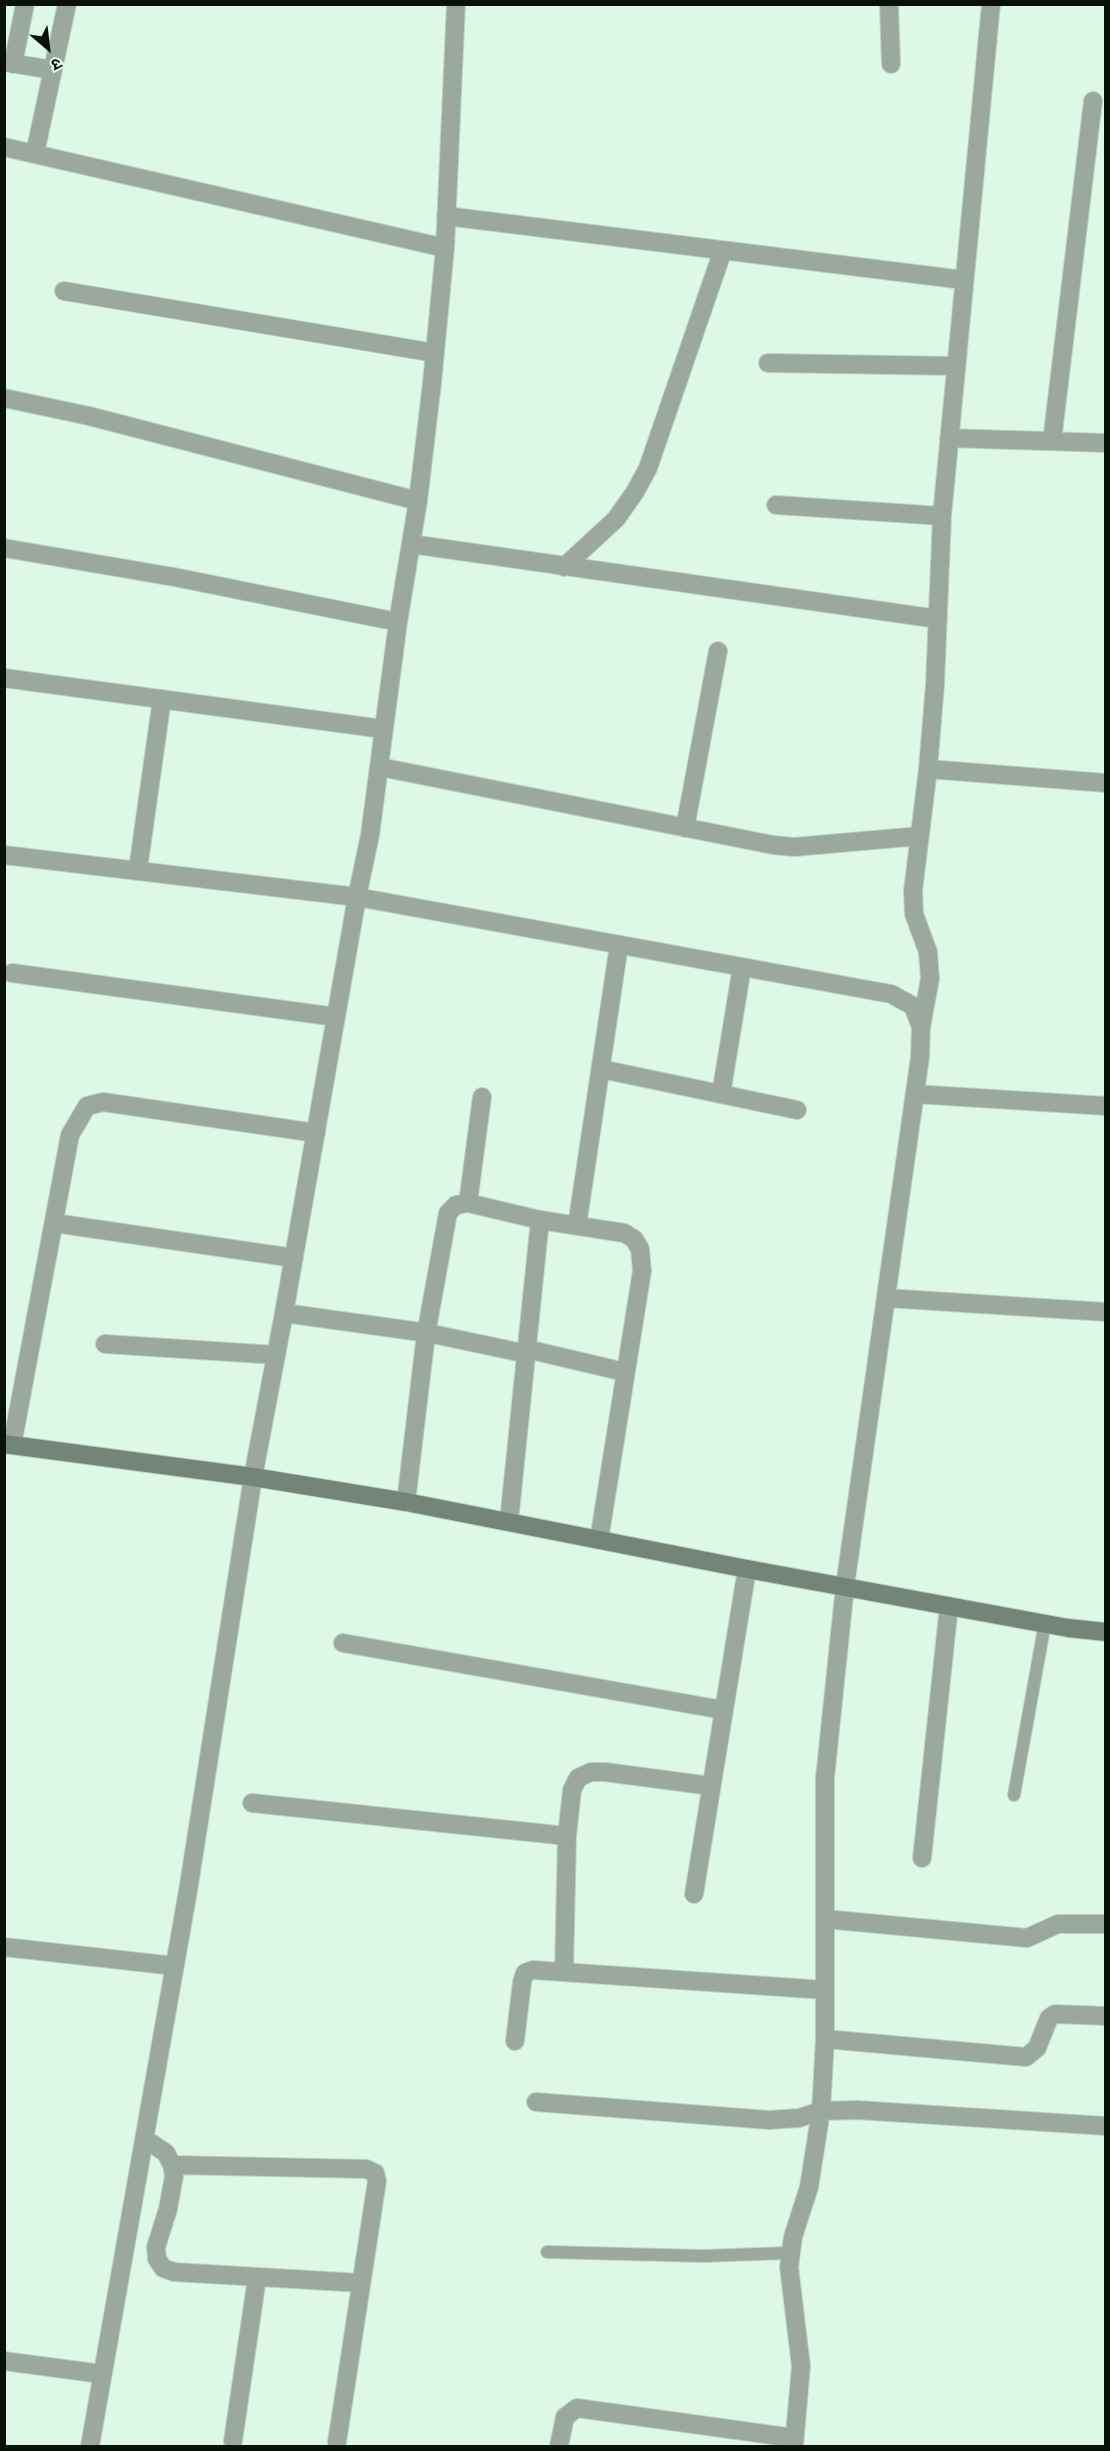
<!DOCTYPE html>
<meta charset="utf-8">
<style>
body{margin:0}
#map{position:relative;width:1110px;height:2451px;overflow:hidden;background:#ddf9e5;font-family:Montserrat,"Noto Sans Devanagari",sans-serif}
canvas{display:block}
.frame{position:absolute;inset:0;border:6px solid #08120b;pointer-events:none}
.north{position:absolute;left:18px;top:18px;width:60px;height:60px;-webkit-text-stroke:4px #ddf9e5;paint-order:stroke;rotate:152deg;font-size:16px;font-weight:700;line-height:24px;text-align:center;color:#08120b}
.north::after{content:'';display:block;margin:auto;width:21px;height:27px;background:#08120b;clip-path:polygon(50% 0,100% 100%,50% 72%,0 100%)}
</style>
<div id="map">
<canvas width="1110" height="2451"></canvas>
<div class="frame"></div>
<div class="north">उ</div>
</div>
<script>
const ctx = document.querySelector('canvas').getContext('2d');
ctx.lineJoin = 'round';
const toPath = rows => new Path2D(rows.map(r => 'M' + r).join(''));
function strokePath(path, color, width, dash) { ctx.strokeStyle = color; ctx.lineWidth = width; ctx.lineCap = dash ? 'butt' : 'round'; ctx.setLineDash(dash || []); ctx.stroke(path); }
const lane = toPath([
 [1014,1795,1045,1623],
 [547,2252,702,2256,789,2253]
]);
const street = toPath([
 [889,4,891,64],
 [4,62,53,70],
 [13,64,25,4],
 [4,147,445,248],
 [35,153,67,4],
 [446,216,964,280],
 [64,291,435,353],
 [768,363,956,366],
 [4,398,89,416,418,501],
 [949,438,1106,443],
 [1052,441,1093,101],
 [776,505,942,516],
 [411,544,938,619],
 [4,548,174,577,398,622],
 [564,567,616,519,635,492,648,468,723,250],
 [4,678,383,729],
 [380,767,773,845,794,847,920,836],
 [928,769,1106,783],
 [685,828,718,651],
 [4,855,357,897,891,994,913,1006,921,1027,920,1057,845,1586,825,1778,825,2039,821,2111,809,2187,793,2237,789,2267,801,2366,794,2446],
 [138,869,162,699],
 [12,973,336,1017],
 [921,1027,930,979,928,952,914,914,913,891,928,769,935,684,942,516,991,4],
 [601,1069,797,1110],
 [721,1094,742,967],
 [915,1094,1106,1106],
 [468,1203,482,1097],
 [54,1223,294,1258],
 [577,1226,619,945],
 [886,1298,1106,1312],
 [284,1313,428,1333,518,1352,527,1349,616,1370,625,1370],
 [105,1344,276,1355],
 [12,1445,70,1135,87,1106,103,1102,316,1133],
 [406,1502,426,1334,448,1213,456,1205,468,1203,540,1220,624,1233,634,1239,640,1249,642,1271,599,1540],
 [509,1521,540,1220],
 [343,1643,723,1710],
 [252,1803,567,1836],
 [922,1858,949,1606],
 [694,1894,747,1569],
 [825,1919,1027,1938,1058,1924,1106,1924],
 [4,1947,175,1966],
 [564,1972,567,1836,572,1790,578,1778,591,1772,605,1772,711,1786],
 [825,2039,1026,2057,1037,2048,1049,2018,1055,2014,1106,2016],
 [515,2041,522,1982,525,1973,533,1970,825,1990],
 [536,2102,769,2120,799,2118,821,2111,857,2110,1106,2126],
 [145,2139,166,2153,172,2165,174,2176,168,2209,156,2247,157,2259,163,2268,174,2272,361,2283],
 [172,2165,366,2169,375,2173,377,2181,337,2442],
 [4,2361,102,2374],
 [233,2441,257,2278],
 [90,2446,188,1891,253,1477,284,1313,357,897,370,835,398,622,418,501,432,383,445,248,456,4],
 [559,2446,565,2417,577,2408,794,2438]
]);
const secondary = toPath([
 [4,1444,253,1477,406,1502,747,1569,1068,1628,1106,1632]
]);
strokePath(lane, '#bbd4c2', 14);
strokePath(street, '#bbd4c2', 20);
strokePath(secondary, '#bbd4c2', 20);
strokePath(lane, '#9ba89f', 12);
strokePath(street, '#9ba89f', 18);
strokePath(secondary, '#728578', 18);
</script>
